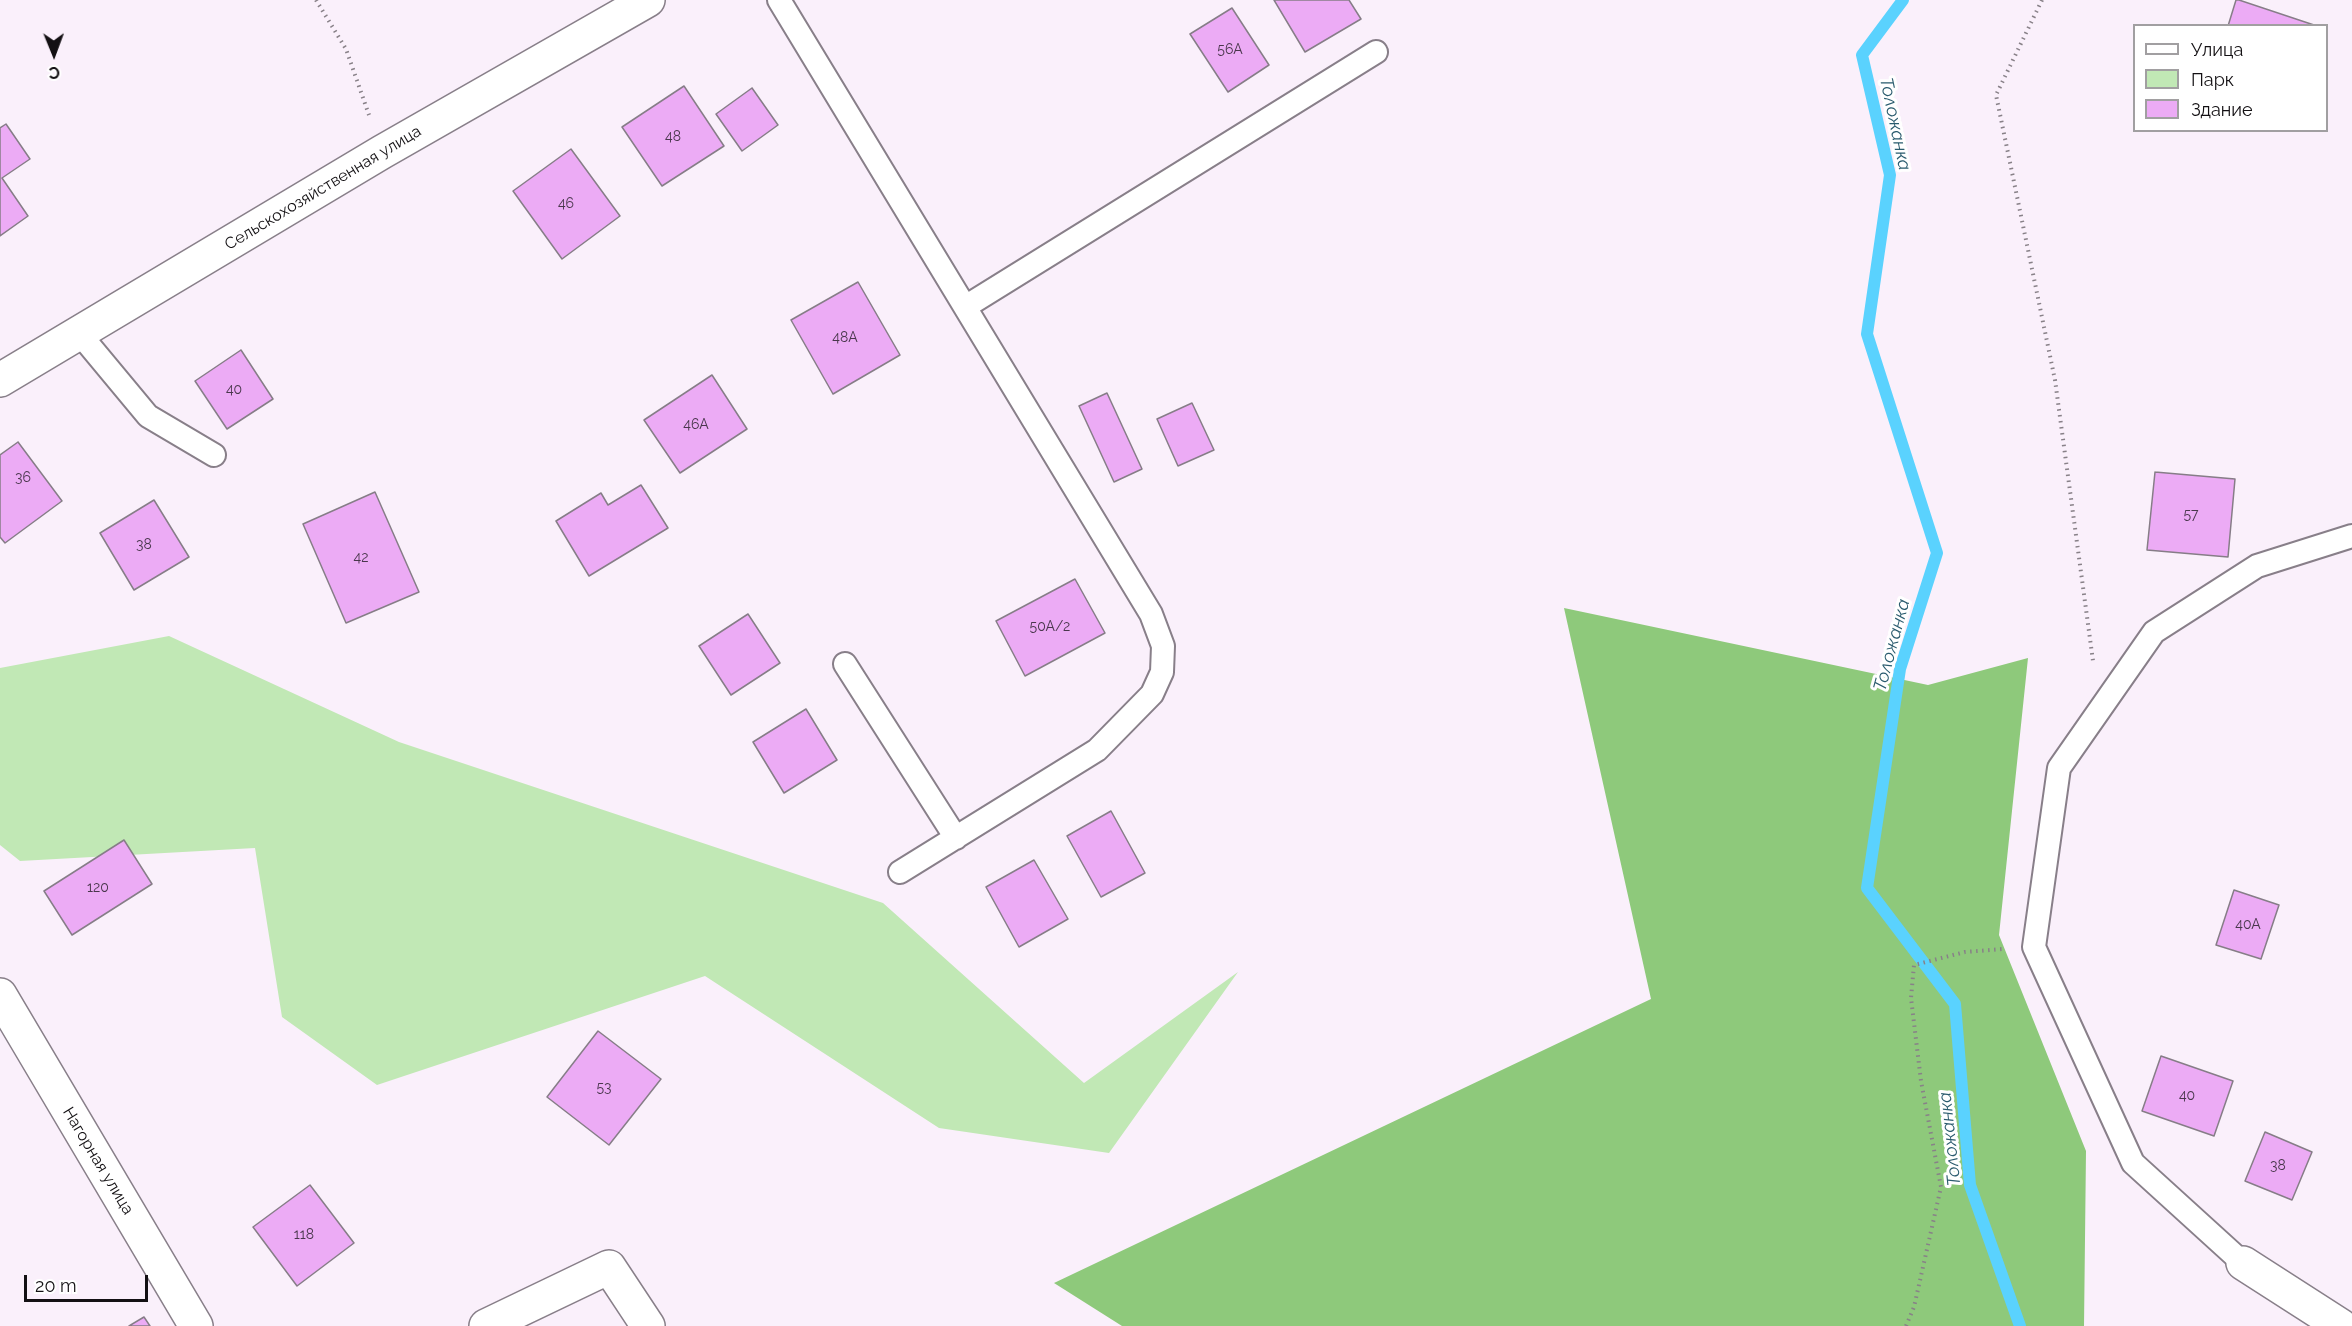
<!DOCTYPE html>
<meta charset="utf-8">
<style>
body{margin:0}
#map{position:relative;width:2352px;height:1326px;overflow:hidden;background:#faf0fb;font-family:Raleway,sans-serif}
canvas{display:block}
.legend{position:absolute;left:2133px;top:24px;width:195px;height:108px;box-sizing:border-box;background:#fff;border:2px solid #a19fa1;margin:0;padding:8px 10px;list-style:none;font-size:18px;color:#131013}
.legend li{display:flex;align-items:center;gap:12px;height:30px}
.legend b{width:30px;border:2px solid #a19fa1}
.north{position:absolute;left:24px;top:24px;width:60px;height:60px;-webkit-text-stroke:4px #fff;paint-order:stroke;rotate:179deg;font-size:16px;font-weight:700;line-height:24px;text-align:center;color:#131013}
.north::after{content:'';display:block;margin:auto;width:21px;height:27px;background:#131013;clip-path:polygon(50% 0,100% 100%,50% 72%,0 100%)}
.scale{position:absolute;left:24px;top:1275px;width:124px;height:27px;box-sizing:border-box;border:3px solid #131013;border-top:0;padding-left:8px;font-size:18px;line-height:21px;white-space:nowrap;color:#131013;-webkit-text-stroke:4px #fff;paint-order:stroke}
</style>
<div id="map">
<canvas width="2352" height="1326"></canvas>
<ul class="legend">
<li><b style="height:8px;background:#fff"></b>Улица</li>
<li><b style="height:16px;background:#c1e8b5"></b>Парк</li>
<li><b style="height:16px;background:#ecabf5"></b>Здание</li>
</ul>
<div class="north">С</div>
<div class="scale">20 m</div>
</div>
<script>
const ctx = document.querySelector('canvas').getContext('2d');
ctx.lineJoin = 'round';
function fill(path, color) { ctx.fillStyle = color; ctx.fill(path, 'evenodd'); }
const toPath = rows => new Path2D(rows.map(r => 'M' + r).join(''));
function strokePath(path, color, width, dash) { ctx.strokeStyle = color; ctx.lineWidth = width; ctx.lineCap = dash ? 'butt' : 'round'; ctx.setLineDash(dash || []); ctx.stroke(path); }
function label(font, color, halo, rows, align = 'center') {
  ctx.font = font + ' Raleway,sans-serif'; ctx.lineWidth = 6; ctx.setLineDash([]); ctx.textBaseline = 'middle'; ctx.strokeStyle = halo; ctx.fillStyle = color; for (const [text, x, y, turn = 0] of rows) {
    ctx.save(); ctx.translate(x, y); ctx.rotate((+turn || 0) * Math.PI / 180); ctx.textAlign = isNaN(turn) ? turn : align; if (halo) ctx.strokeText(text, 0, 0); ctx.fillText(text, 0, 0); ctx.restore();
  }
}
fill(toPath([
 [169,636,399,742,883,903,1084,1083,1238,972,1109,1153,939,1128,705,976,377,1085,282,1017,255,848,20,861,0,845,0,668]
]), '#c1e8b5');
fill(toPath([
 [1564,608,1928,685,2028,658,1999,935,2086,1151,2084,1326,1122,1326,1054,1283,1651,999]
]), '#8ec97b');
strokePath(toPath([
 [1903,0,1862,55,1890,175,1867,334,1937,553,1900,669,1867,888,1955,1004,1970,1185,2020,1326]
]), '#5ad2fe', 12);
const building = toPath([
 [1274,0,1349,0,1361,19,1305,52,1274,0],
 [2236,0,2239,0,2317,26,2228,26,2236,0],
 [1232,8,1269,65,1228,92,1190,34,1232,8],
 [684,86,724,146,662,186,622,127,684,86],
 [752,88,778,125,742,151,716,114,752,88],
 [6,124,30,159,2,178,28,216,0,236,0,128,6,124],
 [571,149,620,216,562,259,513,191,571,149],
 [858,282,900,355,833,394,791,320,858,282],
 [241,350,273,399,227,429,195,381,241,350],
 [712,375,747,429,680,473,644,420,712,375],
 [1107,393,1142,469,1114,482,1079,406,1107,393],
 [1192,403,1214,450,1178,466,1157,419,1192,403],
 [18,442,62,501,5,543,0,537,0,455,18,442],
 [2155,472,2235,479,2228,557,2147,550,2155,472],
 [641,485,668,528,589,576,556,521,601,493,608,505,641,485],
 [375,492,419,592,346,623,303,524,375,492],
 [154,500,189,557,134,590,100,533,154,500],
 [1075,579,1105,633,1025,676,996,621,1075,579],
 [748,614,780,663,731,695,699,646,748,614],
 [806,709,837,760,784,793,753,742,806,709],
 [1111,811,1145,873,1101,897,1067,836,1111,811],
 [124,840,152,884,72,935,44,891,124,840],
 [1034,860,1068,919,1019,947,986,887,1034,860],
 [2234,890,2279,905,2261,959,2216,945,2234,890],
 [598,1031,661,1079,609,1145,547,1097,598,1031],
 [2161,1056,2233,1081,2214,1136,2142,1111,2161,1056],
 [2265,1132,2312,1152,2292,1200,2245,1181,2265,1132],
 [310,1185,354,1243,297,1286,253,1227,310,1185],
 [144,1317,150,1326,129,1326,144,1317]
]);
fill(building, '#ecabf5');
strokePath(building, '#867d87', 1.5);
const lane = toPath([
 [779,0,1151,614,1163,646,1162,672,1152,694,1097,750,900,872],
 [965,307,1376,52],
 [79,333,148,416,214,455],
 [845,664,956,838],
 [2243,1263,2133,1163,2034,947,2059,768,2154,632,2257,566,2352,536]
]);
const street = toPath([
 [0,380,382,152,648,0],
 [0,995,196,1326],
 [2243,1263,2341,1326],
 [486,1326,609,1267,648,1326]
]);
strokePath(lane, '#887f89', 26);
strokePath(street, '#887f89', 36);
strokePath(toPath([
 [316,0,346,49,369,115],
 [2042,0,1996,95,2055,380,2093,661],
 [1906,1326,1914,1307,1941,1187,1921,1081,1911,998,1914,965,1965,952,2003,949]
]), '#888188', 4, [1.5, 4.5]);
strokePath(lane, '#fff', 22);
strokePath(street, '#fff', 33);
label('14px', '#49374c', null, [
 ["56А",1230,50],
 ["48",673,137],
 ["46",566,204],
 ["48А",845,338],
 ["40",234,390],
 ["46А",696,425],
 ["36",23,478],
 ["57",2191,515],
 ["38",144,545],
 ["42",361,558],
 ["50А/2",1050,627],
 ["120",98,888],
 ["40А",2248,925],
 ["53",604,1088],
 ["40",2187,1096],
 ["38",2278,1166],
 ["118",304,1235]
]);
label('16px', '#131013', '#fff', [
 ["Сельскохозяйственная улица",323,188,-31],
 ["Нагорная улица",98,1161,59]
]);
label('italic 18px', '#2a5b6e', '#fff', [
 ["Толожанка",1895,124,78],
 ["Толожанка",1892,645,-75],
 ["Толожанка",1950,1139,-96]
]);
</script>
